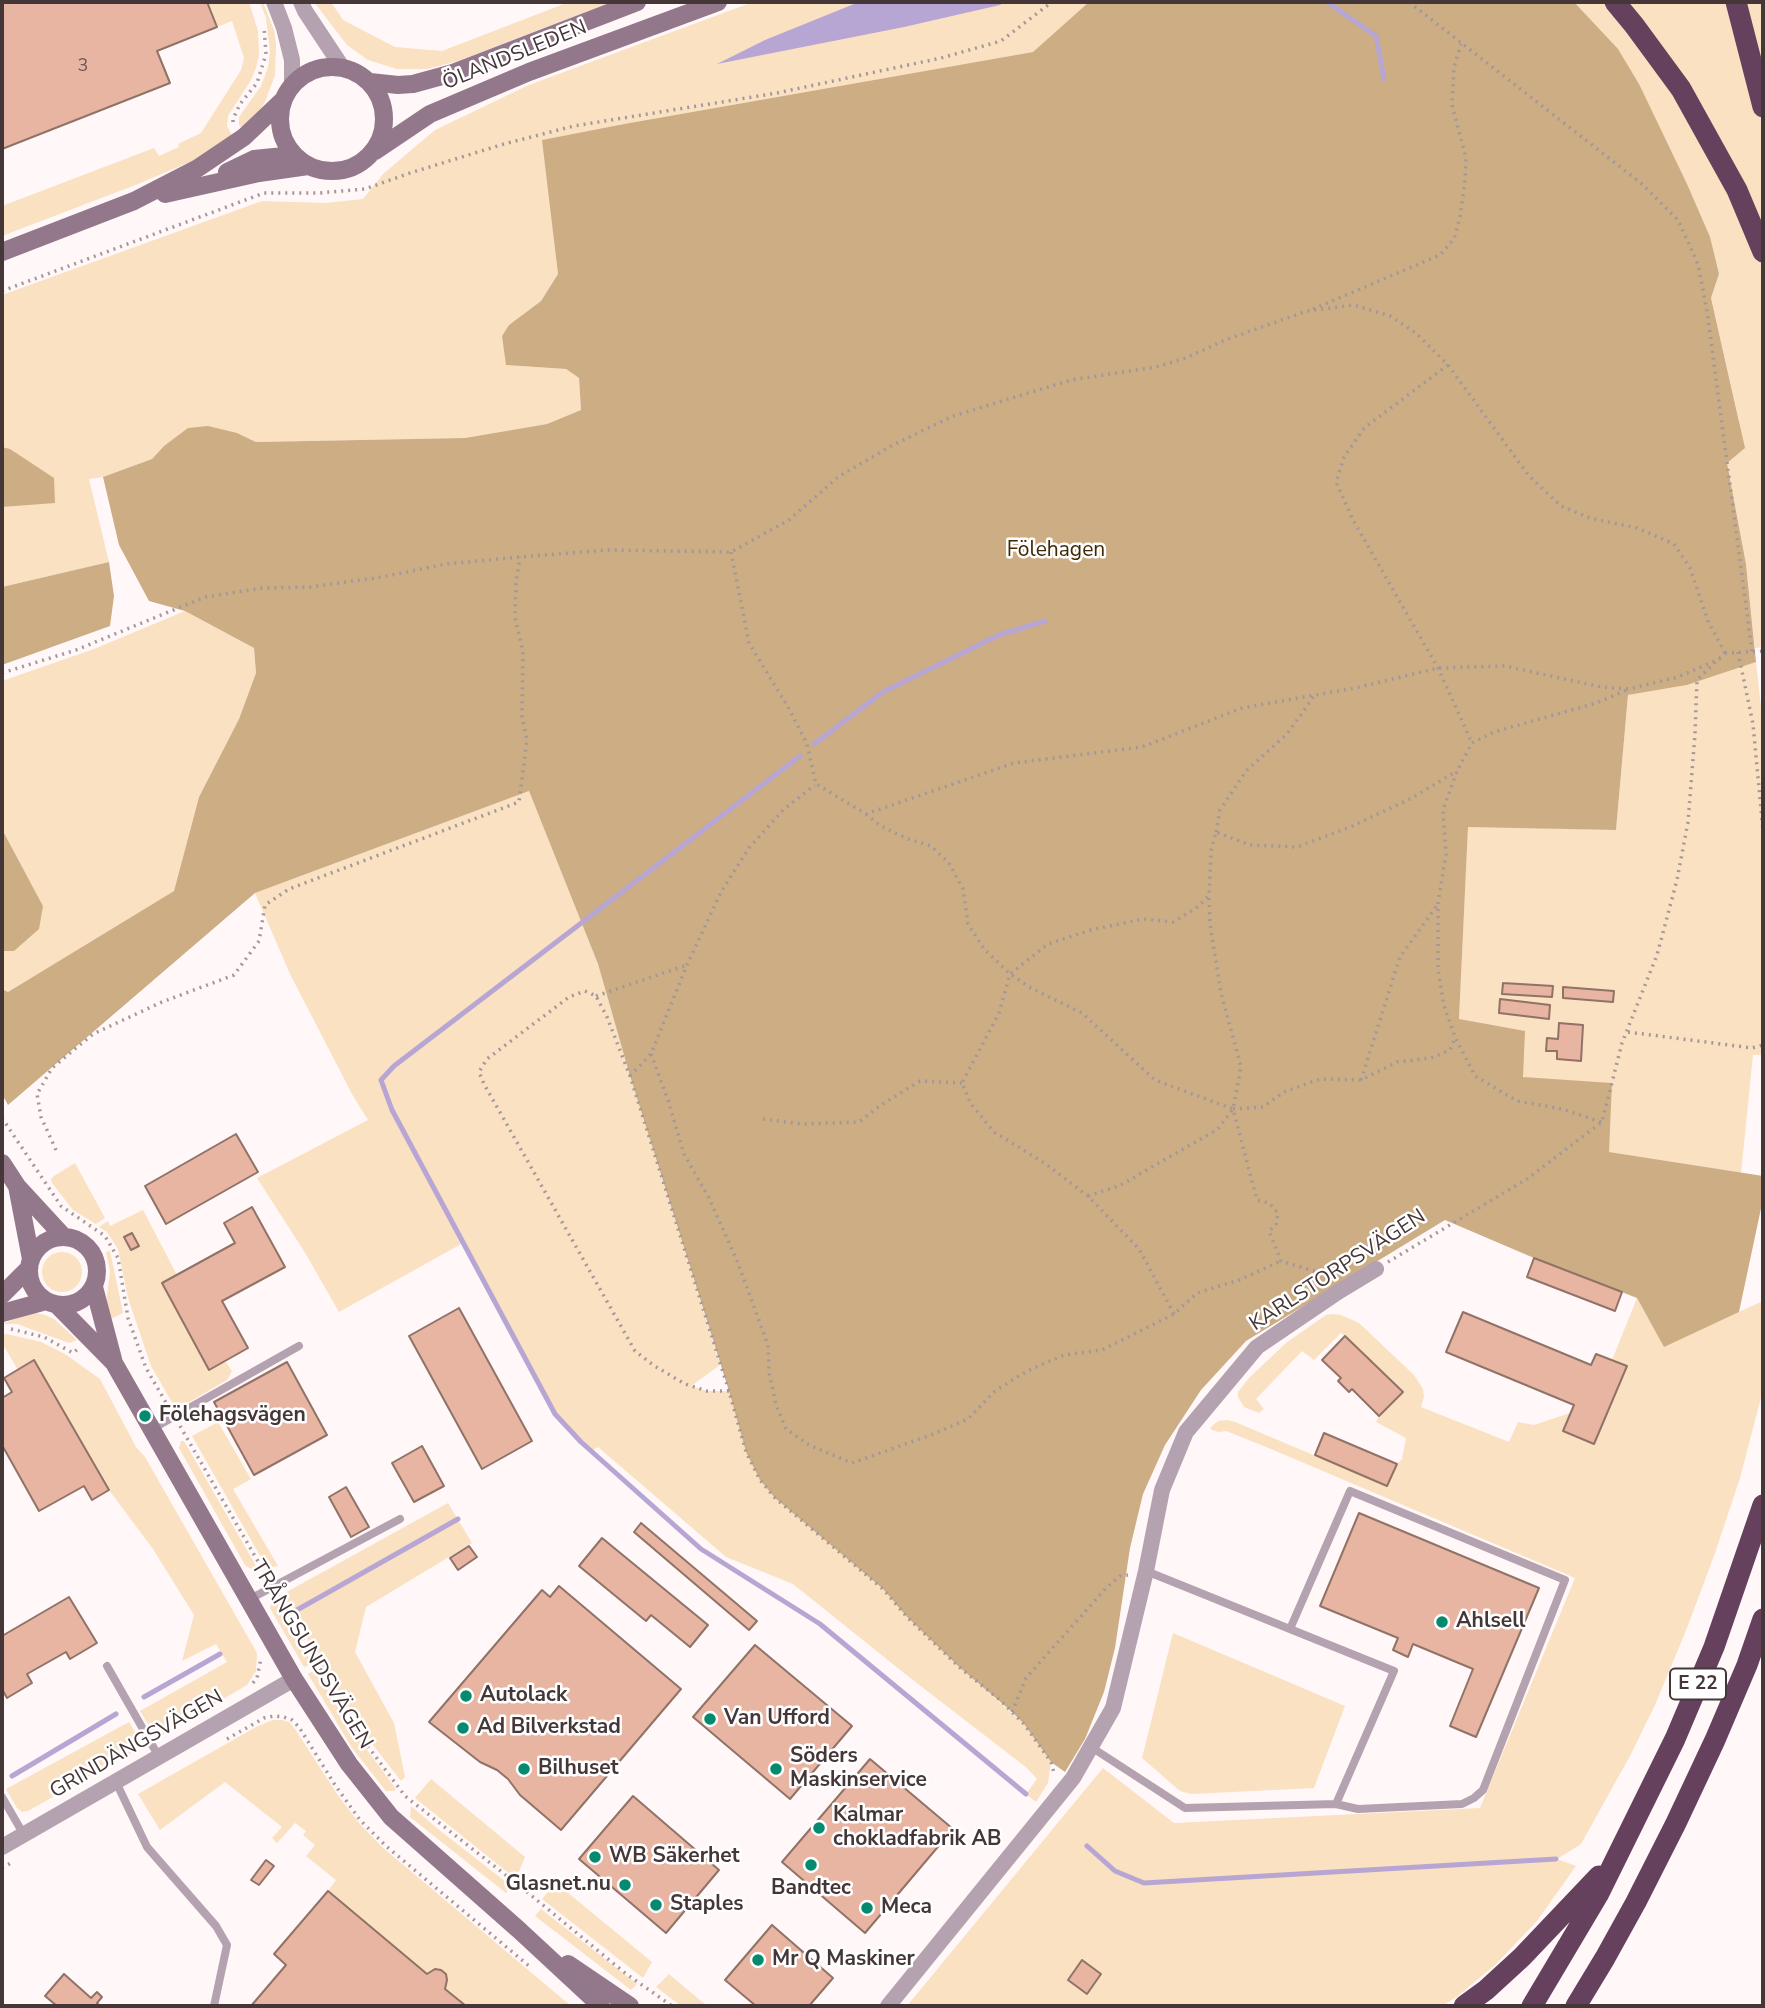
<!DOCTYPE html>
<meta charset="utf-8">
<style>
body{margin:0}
#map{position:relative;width:1765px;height:2008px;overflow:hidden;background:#fff7f8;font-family:"Nunito Sans",sans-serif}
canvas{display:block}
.frame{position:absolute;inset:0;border:4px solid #453638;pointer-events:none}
</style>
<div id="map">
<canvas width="1765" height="2008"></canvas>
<div class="frame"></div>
</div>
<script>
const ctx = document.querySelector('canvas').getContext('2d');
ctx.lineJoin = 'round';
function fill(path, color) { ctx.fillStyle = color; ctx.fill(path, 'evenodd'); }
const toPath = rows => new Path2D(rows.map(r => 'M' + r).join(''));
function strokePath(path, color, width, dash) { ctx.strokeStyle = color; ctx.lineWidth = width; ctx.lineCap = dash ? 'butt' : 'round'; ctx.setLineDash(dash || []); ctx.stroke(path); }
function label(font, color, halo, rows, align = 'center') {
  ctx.font = font + ' "Nunito Sans",sans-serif'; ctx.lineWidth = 5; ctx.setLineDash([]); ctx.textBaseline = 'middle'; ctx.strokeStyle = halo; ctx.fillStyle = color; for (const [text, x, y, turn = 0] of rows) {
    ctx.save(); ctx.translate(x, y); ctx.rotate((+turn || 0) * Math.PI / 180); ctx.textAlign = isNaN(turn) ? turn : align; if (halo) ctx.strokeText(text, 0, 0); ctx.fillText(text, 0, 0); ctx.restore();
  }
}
fill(toPath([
 [207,2,249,2,258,31,259,55,256,68,251,80,228,116,227,126,233,137,204,156,138,184,2,236,2,206,154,148,159,156,179,147,178,144,201,133,241,70,244,58,232,21,217,27],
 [260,2,263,2,274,30,276,44,275,75,265,102,257,114,243,129,239,125,239,117,261,86,268,67,270,52,266,18],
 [314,2,331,2,343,20,395,47,442,51,569,2,612,2,458,61,427,69,397,69,368,60,347,45],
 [753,2,1089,2,1034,52,624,124,543,140,558,274,541,301,509,325,502,337,507,365,566,369,579,378,581,410,547,424,465,438,256,442,237,433,164,446,152,459,103,477,89,479,109,562,2,587,2,507,55,502,10,449,2,447,2,295,262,201,325,203,363,199,383,174,435,130,529,85],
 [1574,2,1763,2,1763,647,1755,648,1746,564,1727,462,1739,420,1711,298,1719,274,1585,15],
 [185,611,254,648,256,673,239,719,199,797,174,891,8,992,2,989,2,951,14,951,43,906,4,833,2,834,2,681,94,649],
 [1756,662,1763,725,1763,1055,1753,1055,1741,1173,1609,1152,1459,1019,1468,826,1616,830,1628,695,1687,685],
 [529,791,598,964,630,1076,720,1365,691,1386,707,1391,729,1391,746,1452,775,1498,883,1589,907,1617,959,1667,1024,1724,1051,1762,1048,1783,1036,1802,1026,1794,1037,1779,1027,1768,909,1677,793,1584,726,1557,598,1447,591,1451,581,1442,555,1414,463,1243,339,1312,304,1251,257,1178,368,1120,352,1094,290,974,255,893],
 [75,1163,105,1218,96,1224,73,1210,52,1183,51,1179,54,1176],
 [143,1210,177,1275,162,1284,209,1369,225,1361,232,1371,227,1380,179,1408,173,1404,151,1366,128,1298,118,1249,107,1232,99,1227,108,1221,110,1226],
 [110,1251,123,1313,111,1319,106,1304,110,1271,106,1252],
 '42 1272a20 20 0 1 1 40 0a20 20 0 1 1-40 0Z',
 [1637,1298,1664,1346,1763,1301,1763,1390,1740,1478,1715,1553,1687,1628,1655,1705,1630,1756,1581,1844,1557,1859,1576,1866,1537,1921,1496,1964,1458,1996,1442,2006,907,2006,1103,1768,1174,1823,1480,1808,1575,1578,1271,1449,1226,1431,1218,1432,1210,1429,1214,1424,1219,1421,1227,1420,1235,1422,1387,1486,1397,1464,1402,1459,1406,1438,1376,1422,1379,1416,1402,1392,1341,1333,1314,1360,1302,1351,1256,1399,1264,1409,1259,1413,1244,1407,1238,1397,1238,1392,1249,1378,1286,1343,1326,1315,1333,1314,1341,1315,1359,1323,1414,1375,1423,1389,1424,1397,1421,1407,1509,1442,1518,1422,1534,1425,1570,1413,1563,1431,1594,1444,1626,1366,1612,1360],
 [36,1313,45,1315,54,1319,77,1340,69,1343,17,1324,2,1324,25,1315],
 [7,1334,41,1342,65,1354,100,1379,136,1447,145,1457,257,1653,256,1671,247,1685,162,1735,151,1729,140,1711,227,1662,216,1644,182,1661,194,1615,153,1549,109,1490,34,1361,18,1370,2,1343,2,1335],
 [218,1422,251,1479,233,1489,278,1566,267,1568,192,1436],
 [181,1441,184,1441,259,1571,254,1571,245,1565,179,1448],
 [448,1503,472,1543,366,1607,355,1652,394,1723,405,1777,401,1781,363,1732,326,1673,283,1594],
 [274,1596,310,1660,309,1665,304,1667,270,1608],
 [1173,1633,1345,1706,1314,1788,1191,1794,1180,1791,1142,1758],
 [315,1670,347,1723,396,1789,394,1791,386,1791,352,1748,308,1674],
 [273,1720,282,1720,289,1722,295,1729,337,1794,359,1823,382,1847,571,2006,466,2006,445,1989,447,1980,445,1974,435,1969,427,1974,328,1891,336,1880,306,1856,315,1845,303,1835,306,1831,295,1823,277,1843,272,1838,282,1827,225,1782,160,1830,138,1794,256,1727],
 [129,1722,137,1735,138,1749,28,1811,22,1812,17,1808,6,1789],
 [431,1779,525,1857,516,1879,415,1798],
 [411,1806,438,1829,511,1886,506,1893,410,1817],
 [552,1890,567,1892,652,1962,643,1978,542,1899,548,1892],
 [541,1909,637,1984,631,1990,535,1916],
 [669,1974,707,2006,681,2006,656,1987]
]), '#f9e1c2');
fill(toPath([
 [1089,2,1574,2,1618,49,1639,84,1687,184,1710,237,1719,274,1711,298,1745,448,1727,463,1746,564,1756,662,1687,685,1628,695,1616,830,1468,827,1459,1019,1525,1031,1523,1077,1612,1083,1609,1152,1763,1176,1763,1199,1739,1312,1664,1347,1637,1298,1534,1258,1445,1220,1246,1341,1201,1390,1165,1445,1143,1494,1130,1548,1115,1648,1104,1692,1085,1739,1065,1772,1051,1762,1024,1724,1012,1712,959,1667,907,1617,883,1589,775,1498,760,1480,746,1452,729,1391,630,1076,598,964,529,791,255,893,8,1105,2,1094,2,989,8,992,174,891,199,797,239,719,256,673,254,648,185,611,149,601,119,545,103,477,152,459,164,446,188,428,208,426,237,433,256,442,465,438,547,424,581,410,579,378,566,369,506,365,502,336,509,325,541,301,558,274,542,140,624,124,1033,52],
 [2,447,10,449,54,478,55,503,2,507],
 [109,562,114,596,110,626,2,665,2,587],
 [4,833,43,906,39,929,14,951,2,951,2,834]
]), '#cdad84');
fill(toPath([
 [859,2,1004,2,1000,5,904,27,717,64,765,40]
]), '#b7a6d3');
strokePath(toPath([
 [1327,2,1376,36,1384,79],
 [814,744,883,692,999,635,1045,621],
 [800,756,394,1066,381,1080,392,1110,555,1414,581,1442,701,1549,820,1624,1026,1794],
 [297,1610,458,1519],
 [144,1697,220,1654],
 [12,1776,116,1714],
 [1087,1846,1115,1871,1144,1883,1556,1859]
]), '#b7a6d3', 5);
const building = toPath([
 [2,2,207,2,217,27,157,51,170,83,2,149,2,2],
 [1503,983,1553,986,1552,997,1502,994,1503,983],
 [1563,987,1614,991,1613,1002,1563,998,1563,987],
 [1500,999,1550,1005,1549,1019,1499,1013,1500,999],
 [1559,1023,1583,1025,1581,1061,1557,1059,1557,1051,1546,1051,1547,1038,1558,1039,1559,1023],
 [236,1134,258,1172,166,1224,145,1186,236,1134],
 [252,1207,285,1267,222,1301,248,1348,209,1370,162,1283,235,1243,224,1223,252,1207],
 [132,1233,139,1246,131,1250,124,1237,132,1233],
 [1534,1258,1622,1292,1615,1311,1527,1277,1534,1258],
 [459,1308,532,1441,482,1469,409,1336,459,1308],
 [1463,1312,1591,1365,1596,1354,1627,1366,1594,1444,1563,1431,1574,1405,1446,1352,1463,1312],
 [1345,1336,1403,1392,1379,1416,1352,1389,1349,1392,1338,1381,1341,1378,1322,1360,1345,1336],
 [34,1360,109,1490,92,1500,84,1486,39,1511,2,1445,2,1398,12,1392,4,1378,34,1360],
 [287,1362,327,1435,254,1475,214,1402,287,1362],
 [1324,1433,1397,1464,1387,1486,1315,1455,1324,1433],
 [422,1446,444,1486,414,1502,392,1463,422,1446],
 [346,1487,369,1527,351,1537,329,1497,346,1487],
 [1359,1513,1539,1588,1476,1737,1450,1726,1473,1669,1413,1644,1408,1657,1393,1650,1398,1638,1320,1606,1359,1513],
 [641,1523,757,1621,749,1630,634,1532,641,1523],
 [602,1538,708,1625,690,1647,651,1615,646,1621,579,1566,602,1538],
 [469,1546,477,1557,458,1570,450,1558,469,1546],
 [559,1586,681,1689,561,1830,520,1795,508,1779,497,1770,480,1762,429,1722,542,1590,550,1597,559,1586],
 [69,1597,97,1643,70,1659,66,1652,27,1674,32,1683,7,1698,2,1689,2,1636,69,1597],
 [755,1645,852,1726,790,1799,693,1717,755,1645],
 [870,1759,953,1829,865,1933,782,1862,870,1759],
 [633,1796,719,1870,666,1933,579,1859,633,1796],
 [266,1860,274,1866,259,1885,251,1880,266,1860],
 [328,1891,427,1974,435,1969,441,1970,446,1974,447,1980,445,1989,466,2006,251,2006,286,1965,274,1954,328,1891],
 [772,1925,833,1978,809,2006,756,2006,725,1980,772,1925],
 [1082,1960,1101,1974,1087,1994,1068,1980,1082,1960],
 [64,1974,91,1998,97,1992,102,1997,97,2003,100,2006,57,2006,45,1996,64,1974]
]);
fill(building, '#e8b5a2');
strokePath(building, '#907267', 2);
strokePath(toPath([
 [1409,2,1642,184,1678,220,1698,264,1707,311,1752,651],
 [233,122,233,119,240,104,257,83,266,54,264,27],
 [2,291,264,193,319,193,365,189,410,173,504,144,574,126,777,93,941,58,1001,41,1052,2],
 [1313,309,1440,255,1454,239,1460,217,1465,181,1466,158,1452,105,1454,67,1461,44],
 [1448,365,1364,428,1344,457,1336,482,1353,520,1438,668,1472,743],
 [731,552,749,643,788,707,807,744,816,784,866,814,1014,763,1142,747,1242,708,1355,688,1438,668,1505,666,1601,687,1629,689,1678,677,1720,659],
 [1738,652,1753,724,1763,831],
 [1725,653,1763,651],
 [2,673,76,650,205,597,263,588,311,587,382,577,446,564,520,557,607,550,731,552,789,520,838,477,891,446,953,416,1071,380,1156,367,1186,358,1225,340,1307,311,1354,305,1390,316,1416,333,1448,365,1529,476,1561,506,1590,518,1637,528,1674,544,1690,568,1708,621,1725,653],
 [866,814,881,826,908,839,931,846,949,863,963,889,968,924,984,949,1010,974,1031,988,1082,1013,1155,1080,1233,1109,1257,1200,1269,1203,1278,1213,1276,1225,1269,1231,1281,1261,1317,1272,1329,1280],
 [1216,832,1220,810,1246,771,1287,734,1314,696],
 [596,996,687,965],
 [1628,1032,1752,1048,1763,1045],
 [651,1054,668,1100,684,1154,709,1198,738,1263,768,1345,769,1372,776,1405,786,1429,809,1445,852,1463,931,1435,968,1419,995,1391,1027,1371,1064,1355,1102,1350,1174,1314,1197,1293,1239,1280,1281,1261],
 [630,1076,651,1054,687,965,721,892,749,848,784,809,815,785],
 [1361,1080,1400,957,1438,904],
 [1233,1109,1263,1107,1284,1092,1320,1079,1361,1080,1397,1062,1431,1058,1450,1050,1455,1038],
 [2,1118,61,1206,105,1236,118,1258,128,1318,146,1368,169,1408],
 [763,1119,802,1124,859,1122,881,1105,920,1081,962,1083],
 [1601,1122,1562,1109,1517,1101,1475,1076,1455,1037,1444,1006,1438,969,1438,903,1446,854,1443,810,1457,771,1472,743,1494,732,1596,703,1627,690],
 [56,1150,41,1117,37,1094,52,1068,93,1034,162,1002,234,975,259,941,265,905,289,889,519,802,527,740,522,717,523,651,515,618,516,583,520,557],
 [1088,1196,1119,1186,1218,1129,1233,1109,1241,1067,1221,993,1210,924,1209,896],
 [1388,1262,1527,1179,1602,1122,1622,1043,1657,955,1677,880,1688,822,1695,734,1697,680,1725,653],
 [1174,1314,1139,1249,1088,1196,1046,1164,994,1132,971,1104,962,1083,999,1013,1010,974,1048,944,1091,930,1143,919,1173,922,1195,909,1209,896,1211,851,1216,832,1250,845,1297,847,1350,827,1410,799,1457,771],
 [11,1329,44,1337,73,1353,78,1349],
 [729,1391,707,1391,685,1384,653,1365,635,1351,484,1084,479,1072,487,1059,569,997,585,991,596,996,607,1017,630,1076,729,1391,746,1452,760,1480,775,1498,883,1589,907,1617,959,1667,1000,1700,1024,1724,1051,1762,1054,1773],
 [180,1426,267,1577],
 [278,1596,355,1729,405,1796,526,1891,625,1973,672,2006],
 [253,1683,257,1678,261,1658],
 [1012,1712,1026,1678,1106,1588,1120,1576,1128,1575],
 [227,1739,264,1718,274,1716,284,1717,292,1720,299,1727,335,1785,360,1820,386,1846,529,1966],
 [2,1868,11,1863]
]), '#a39899', 3.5, [2, 5]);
strokePath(toPath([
 [152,1429,299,1346],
 [250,1599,400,1519],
 [1290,1629,1350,1491,1565,1580,1483,1790,1474,1798,1462,1804,1358,1809,1336,1804],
 [107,1666,159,1757],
 [1091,1747,1185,1808,1336,1804,1394,1671,1146,1571],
 [116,1782,147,1847,216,1926,227,1945,214,2006],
 [2,1797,24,1835]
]), '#b5a2b0', 8);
strokePath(toPath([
 [274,2,284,28,292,60,292,85],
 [301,2,305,11,342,67],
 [2,1847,294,1679],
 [888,2006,1073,1778,1113,1708,1146,1571,1162,1490,1186,1432,1257,1347,1338,1292,1376,1269]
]), '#b5a2b0', 16);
strokePath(toPath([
 '280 119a52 52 0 1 1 104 0a52 52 0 1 1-104 0Z',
 [370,82,398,85,413,84,453,73,637,2],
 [375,151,430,114,529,72,718,2],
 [227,172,254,159,294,155],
 [165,194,259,173,308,166],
 [2,252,134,201,198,168,244,137,283,100],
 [2,1163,17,1186,64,1237],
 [17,1186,31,1259],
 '29 1271a34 34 0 1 1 68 0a34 34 0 1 1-68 0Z',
 [94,1287,113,1359],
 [2,1295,29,1268],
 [57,1305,114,1363,294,1679,349,1764,391,1817,519,1930,601,2006],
 [2,1313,46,1301],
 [568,1964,630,2006]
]), '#93788c', 18);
strokePath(toPath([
 [1615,2,1634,25,1681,89,1737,190,1763,252],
 [1736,2,1763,107],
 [1464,2006,1486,1990,1522,1957,1599,1876],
 [1532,2006,1598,1895,1675,1739,1714,1647,1763,1505],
 [1576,2006,1605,1958,1636,1902,1676,1823,1715,1740,1747,1665,1763,1619]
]), '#65415d', 21);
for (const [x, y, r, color] of [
 [145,1416,7,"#048a6f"],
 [1442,1622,7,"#048a6f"],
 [466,1696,7,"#048a6f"],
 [710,1719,7,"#048a6f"],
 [463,1728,7,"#048a6f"],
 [524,1769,7,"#048a6f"],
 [776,1769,7,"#048a6f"],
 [819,1828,7,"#048a6f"],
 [595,1857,7,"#048a6f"],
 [811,1865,7,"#048a6f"],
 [625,1885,7,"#048a6f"],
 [656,1905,7,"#048a6f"],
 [867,1908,7,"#048a6f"],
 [758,1960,7,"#048a6f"]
]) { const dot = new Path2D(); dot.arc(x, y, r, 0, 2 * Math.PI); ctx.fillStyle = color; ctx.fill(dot); strokePath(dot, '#fff', 2.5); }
label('18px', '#6e5652', null, [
 ["3",83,67]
]);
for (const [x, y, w] of [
 [1698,1684,56]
]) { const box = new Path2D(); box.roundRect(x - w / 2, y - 15.5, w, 31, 5); ctx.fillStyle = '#fff'; ctx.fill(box); strokePath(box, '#453638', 2); }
label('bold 19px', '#453638', null, [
 ["E 22",1698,1684]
]);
label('21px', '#453638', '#fff', [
 ["ÖLANDSLEDEN",515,56,-22],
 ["KARLSTORPSVÄGEN",1338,1271,-33],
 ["TRÅNGSUNDSVÄGEN",311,1655,59],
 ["GRINDÄNGSVÄGEN",137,1745,-30]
]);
label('21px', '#3e2805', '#fff', [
 ["Fölehagen",1056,551]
]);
label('bold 21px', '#453638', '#fff', [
 ["Fölehagsvägen",159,1416],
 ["Ahlsell",1456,1622],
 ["Autolack",480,1696],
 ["Van Ufford",724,1719],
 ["Ad Bilverkstad",477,1728],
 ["Söders",790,1757],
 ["Maskinservice",790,1781],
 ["Bilhuset",538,1769],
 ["Kalmar",833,1816],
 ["chokladfabrik AB",833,1840],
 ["WB Säkerhet",609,1857],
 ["Glasnet.nu",611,1885,"right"],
 ["Bandtec",811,1889,"center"],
 ["Staples",670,1905],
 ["Meca",881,1908],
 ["Mr Q Maskiner",772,1960]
], 'left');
</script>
